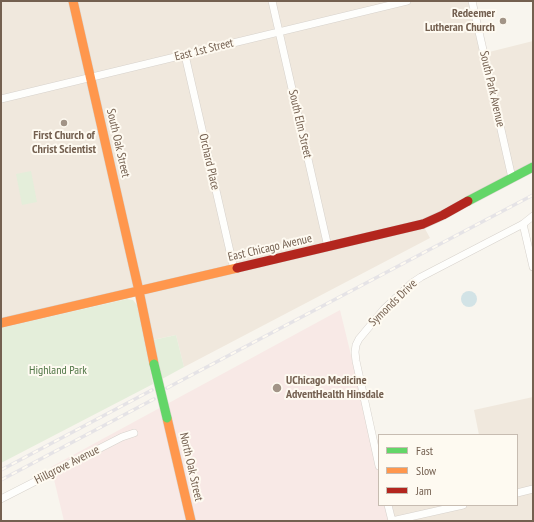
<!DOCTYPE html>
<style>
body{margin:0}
#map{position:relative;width:534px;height:522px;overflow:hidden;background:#f8f5ee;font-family:"PT Sans Narrow",sans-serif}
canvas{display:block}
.frame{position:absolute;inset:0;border:2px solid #746050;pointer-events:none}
.legend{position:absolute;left:378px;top:434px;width:140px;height:72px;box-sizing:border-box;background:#fefaf1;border:1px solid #c7bcb1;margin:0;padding:5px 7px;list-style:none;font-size:12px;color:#746050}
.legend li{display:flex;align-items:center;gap:8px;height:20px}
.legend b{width:20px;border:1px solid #c7bcb1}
</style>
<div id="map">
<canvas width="534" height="522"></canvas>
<div class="frame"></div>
<ul class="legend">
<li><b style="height:5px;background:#63d668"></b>Fast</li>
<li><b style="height:5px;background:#ff974d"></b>Slow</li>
<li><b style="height:5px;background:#b3261e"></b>Jam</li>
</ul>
</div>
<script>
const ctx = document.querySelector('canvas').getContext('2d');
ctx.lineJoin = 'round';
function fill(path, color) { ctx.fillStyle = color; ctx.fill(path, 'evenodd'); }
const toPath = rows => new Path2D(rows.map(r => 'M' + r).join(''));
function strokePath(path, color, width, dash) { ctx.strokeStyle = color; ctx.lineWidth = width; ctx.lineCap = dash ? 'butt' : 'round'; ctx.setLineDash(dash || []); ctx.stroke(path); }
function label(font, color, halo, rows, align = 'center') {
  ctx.font = font + ' "PT Sans Narrow",sans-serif'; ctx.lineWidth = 4; ctx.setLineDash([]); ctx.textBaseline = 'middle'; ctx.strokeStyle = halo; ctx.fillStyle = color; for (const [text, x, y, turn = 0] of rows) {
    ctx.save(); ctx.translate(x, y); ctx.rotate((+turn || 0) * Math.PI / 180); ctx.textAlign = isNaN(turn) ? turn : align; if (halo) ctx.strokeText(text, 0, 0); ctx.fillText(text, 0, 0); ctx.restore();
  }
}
fill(toPath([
 [1,1,469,1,481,54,533,41,533,162,422,221,1,320],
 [424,227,430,238,184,367,176,335,153,340,142,295],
 [533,397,533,521,395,521,392,505,517,505,517,435,479,435,474,410]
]), '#f0e8dd');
fill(toPath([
 [340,310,379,470,379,505,387,505,389,521,64,521,51,467]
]), '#f8e9e6');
fill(toPath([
 [31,171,37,202,22,205,16,174],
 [127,299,133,300,137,305,153,384,1,463,1,328],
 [176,335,184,367,162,379,153,340]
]), '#e4eeda');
fill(toPath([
 '461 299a8 8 0 1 1 16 0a8 8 0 1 1-16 0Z'
]), '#d2e3e6');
const street = toPath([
 [272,1,328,247],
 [472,1,512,178],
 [185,55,234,269],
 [1,99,407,1],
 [523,224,533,267],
 [379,466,356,361,355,352,356,345,359,339,384,309,412,283,421,277,523,224,533,216],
 [517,493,533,489],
 [1,499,122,437,134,433],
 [388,505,392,521,463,505]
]);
const fast = toPath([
 [468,201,533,167]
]);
const slow = toPath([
 [73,1,139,291,154,364],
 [1,323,237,268],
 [167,418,191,521]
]);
const jam = toPath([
 [237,268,423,224,443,215,468,201]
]);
strokePath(street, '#d7d2cc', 8);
strokePath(fast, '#d7d2cc', 10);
strokePath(slow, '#d7d2cc', 10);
strokePath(jam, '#d7d2cc', 10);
strokePath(street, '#fefefc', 7);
strokePath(fast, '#63d668', 9);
strokePath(slow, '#ff974d', 9);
strokePath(jam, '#b3261e', 9);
const rail = toPath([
 [167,388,533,195],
 [1,470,152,390],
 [1,480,154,399]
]);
strokePath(rail, '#e5e3e6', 3.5);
strokePath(rail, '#fefaf1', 2, [6]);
const fastBridge = toPath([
 [154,364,167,418]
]);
strokePath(fastBridge, '#d7d2cc', 10, []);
strokePath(fastBridge, '#63d668', 9);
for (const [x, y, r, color] of [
 [503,21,4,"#a29487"],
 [64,123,4,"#a29487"],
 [277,388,5,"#a29487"]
]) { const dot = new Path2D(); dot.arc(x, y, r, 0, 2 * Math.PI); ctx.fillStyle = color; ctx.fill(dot); strokePath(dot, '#fefaf1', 1.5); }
label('bold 12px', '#746050', '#fefaf1', [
 ["Redeemer",495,14],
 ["Lutheran Church",495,28],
 ["First Church of",64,136,"center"],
 ["Christ Scientist",64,150,"center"],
 ["UChicago Medicine",286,381,"left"],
 ["AdventHealth Hinsdale",286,395,"left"]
], 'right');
label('12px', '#746050', '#fefaf1', [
 ["East 1st Street",204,50,-14],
 ["South Park Avenue",492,89,77],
 ["South Elm Street",300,124,77],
 ["South Oak Street",118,143,77],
 ["Orchard Place",209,162,77],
 ["East Chicago Avenue",270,248,-13],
 ["Symonds Drive",393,303,-44],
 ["Hillgrove Avenue",67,465,-27],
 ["North Oak Street",191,467,77]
]);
label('12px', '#537849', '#fefaf1', [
 ["Highland Park",58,371]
]);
</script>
